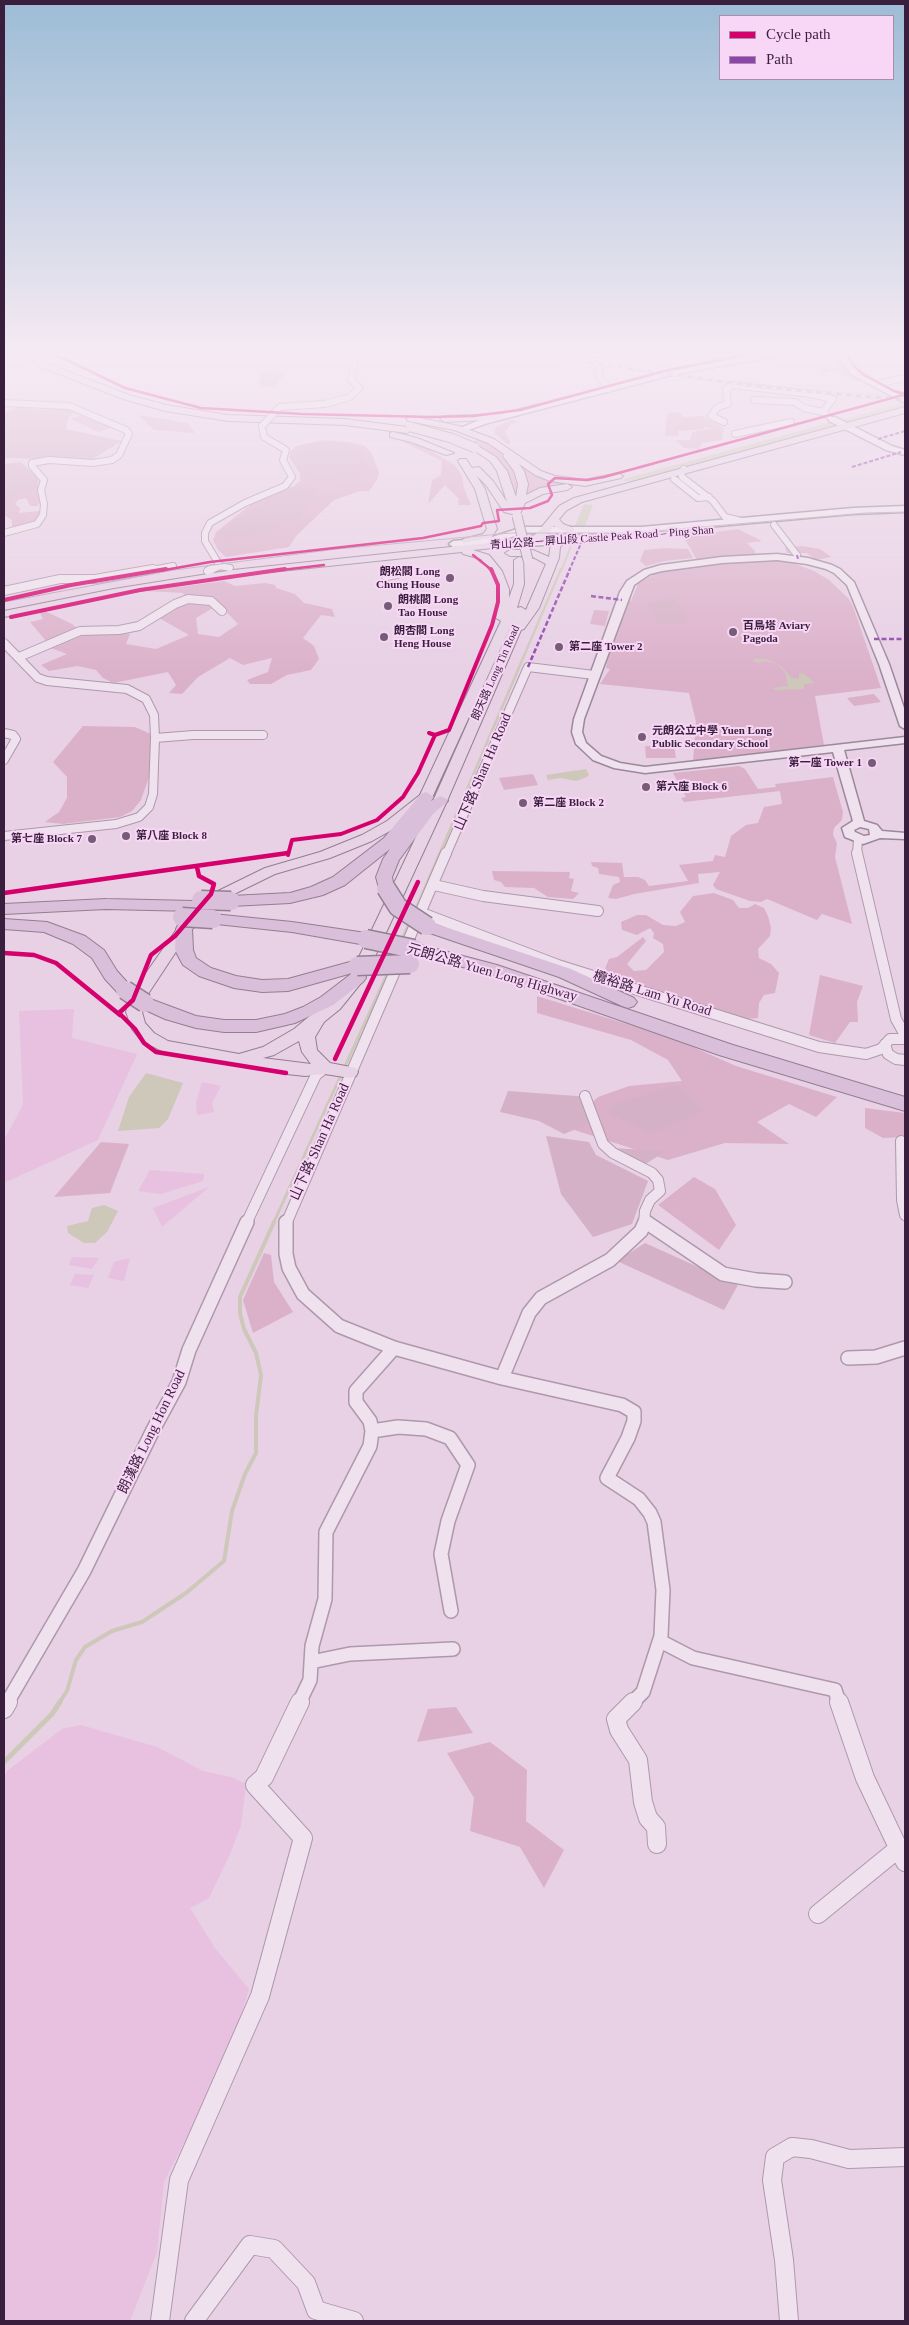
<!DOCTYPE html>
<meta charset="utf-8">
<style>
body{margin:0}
#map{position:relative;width:909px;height:2325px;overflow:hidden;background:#e8d0e5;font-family:"Times New Roman",serif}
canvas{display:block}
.frame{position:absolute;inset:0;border:5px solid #3a1e3e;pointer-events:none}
.legend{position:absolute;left:719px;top:15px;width:175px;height:65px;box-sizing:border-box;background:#f8d6f5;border:1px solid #ac8cac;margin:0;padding:6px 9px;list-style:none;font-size:15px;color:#3a1e3e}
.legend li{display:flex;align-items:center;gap:10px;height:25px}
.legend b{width:25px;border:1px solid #ac8cac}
</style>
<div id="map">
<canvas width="909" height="2325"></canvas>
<div class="frame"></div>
<ul class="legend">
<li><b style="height:6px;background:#d6006c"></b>Cycle path</li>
<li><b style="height:6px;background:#8e44ad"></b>Path</li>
</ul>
</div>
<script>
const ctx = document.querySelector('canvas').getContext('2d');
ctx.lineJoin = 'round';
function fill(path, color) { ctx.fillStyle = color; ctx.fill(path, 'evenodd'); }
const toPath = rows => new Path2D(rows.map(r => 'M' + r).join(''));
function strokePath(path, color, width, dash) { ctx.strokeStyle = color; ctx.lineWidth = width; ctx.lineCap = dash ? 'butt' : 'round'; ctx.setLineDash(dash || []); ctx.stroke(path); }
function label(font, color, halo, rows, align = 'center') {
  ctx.font = font + ' "Times New Roman","Noto Sans TC",serif'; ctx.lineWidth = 4; ctx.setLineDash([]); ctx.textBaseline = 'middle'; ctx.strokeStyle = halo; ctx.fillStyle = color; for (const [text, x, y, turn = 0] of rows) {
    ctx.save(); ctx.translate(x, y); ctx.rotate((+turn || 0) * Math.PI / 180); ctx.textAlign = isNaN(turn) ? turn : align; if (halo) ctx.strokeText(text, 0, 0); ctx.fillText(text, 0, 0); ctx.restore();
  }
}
fill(toPath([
 [74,1009,72,1038,137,1054,98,1140,4,1183,4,1140,23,1105,19,1011],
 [202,1082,221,1086,212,1103,214,1112,197,1115,196,1103],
 [150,1170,204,1174,203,1181,161,1194,138,1191],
 [209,1187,162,1227,153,1208],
 [72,1257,99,1258,92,1269,69,1265],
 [130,1258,124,1281,108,1278,114,1262],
 [75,1274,94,1275,88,1288,70,1285],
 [81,1725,157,1747,203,1771,231,1777,246,1784,241,1825,231,1852,209,1898,190,1908,215,1948,249,1989,230,2052,164,2182,157,2252,130,2321,4,2321,4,1777,7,1771,62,1729]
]), '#e8c0e0');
fill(toPath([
 [635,351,647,355,677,354,685,358,657,359,657,364,639,364,632,363,631,357],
 [708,351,710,356,715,357,739,351,764,351,689,364,698,362,695,356,700,356,700,352],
 [816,351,832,352,839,357,847,369,863,381,855,381,834,370,824,374,816,365,829,369,836,367,833,359,824,356,800,356,762,364,751,362],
 [275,368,286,373,281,379,274,386,258,387,261,373],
 [670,412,681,413,683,417,702,416,724,428,722,440,702,443,699,449,684,448,675,440,690,440,692,432,713,428,677,424,679,436,665,436,667,414],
 [86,414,114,427,98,432,70,419],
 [138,415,188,423,195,433,154,430],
 [510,420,518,421,510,425,505,432,511,442,508,445,494,433,496,427],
 [325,440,348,442,365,446,371,452,379,472,377,480,369,491,360,491,334,500,296,536,289,547,226,557,218,550,213,540,216,532,253,503,293,487,300,481,300,474,289,457,291,451,296,446],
 [478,440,488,442,496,447,512,466,519,485,518,503,504,468,469,442],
 [403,442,416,442,455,465,462,476,464,488,471,505,458,505,459,499,445,485,428,504,432,480,441,475,442,461],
 [515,461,570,483,593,485,562,486,526,496,527,487],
 [43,485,44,501,37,506,30,506,26,498,18,500,15,504,20,508,19,513,40,511,36,520,12,530,12,520,4,515,4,498],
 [738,529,762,541,747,543,755,551,756,555,697,560,683,536,690,530,715,532],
 [802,546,820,549,831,557,816,560,807,553,787,553,785,548],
 [665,548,688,549,693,558,665,561,646,566,640,561,644,550],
 [782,559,814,571,829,580,848,598,853,606,881,688,815,696,824,745,693,761,696,722,689,693,600,684,610,669,606,668,611,640,627,599,631,601,638,584,654,574,663,572,662,571,701,566,700,564],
 [224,581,235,586,265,583,275,585,276,588,295,594,304,603,332,609,335,617,321,615,303,638,314,646,319,659,311,670,287,675,271,684,250,684,247,680,268,672,272,658,243,665,230,658,198,677,182,694,169,693,176,685,168,672,113,683,103,678,96,670,77,666,49,671,41,665,67,654,48,647,74,635,119,632,130,634,126,644,156,649,189,635,159,618,183,602,211,605,213,608,196,618,198,634,219,637,238,624,214,599,186,598,183,593,146,591],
 [594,610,609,611,605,626,590,624],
 [45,611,72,624,78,629,47,642,30,622,43,619,40,613],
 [874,694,881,702,854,706,847,698],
 [83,726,135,727,151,734,149,777,141,800,132,811,120,817,63,824,45,822,59,812,67,798,67,777,53,762],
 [645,746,674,746,676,758,646,758],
 [739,766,745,769,758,789,776,787,775,784,833,777,843,812,842,820,834,828,833,835,837,843,835,857,852,924,822,914,817,920,767,899,761,902,750,901,716,889,713,885,720,872,698,874,699,883,634,894,616,899,608,898,613,885,620,882,619,877,599,874,598,868,592,866,591,862,622,863,624,877,638,877,645,880,649,886,688,881,679,865,713,861,715,855,725,857,731,836,746,825,758,823,764,807,782,804,780,791,684,802,681,798,686,797,673,773],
 [533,774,538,785,504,790,499,778],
 [492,871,570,872,569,878,574,879,571,891,579,893,573,899,548,897,534,888,505,887,501,882,494,880],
 [714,893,733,900,739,908,748,908,755,904,764,908,768,916,771,928,770,936,758,949,759,958,771,964,779,973,775,993,764,995,759,1003,758,1018,747,1019,602,976,609,959,617,957,643,937,646,941,627,964,634,971,646,970,664,952,663,944,653,938,654,933,650,928,637,935,622,930,621,922,637,915,646,915,663,925,676,926,685,922,680,912,693,896],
 [820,975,863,986,857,1002,858,1022,850,1022,835,1043,809,1035],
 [537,996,675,1039,736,1066,837,1097,816,1117,789,1104,757,1122,789,1144,725,1143,668,1160,565,1127,598,1097,629,1086,682,1081,668,1060,631,1040,537,1013],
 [865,1108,905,1113,905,1137,883,1138,865,1128],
 [101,1142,129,1144,110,1193,54,1197],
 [694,1177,715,1189,736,1225,719,1250,658,1205],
 [264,1253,271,1255,274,1282,293,1312,253,1333,243,1300],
 [456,1707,473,1733,417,1742,428,1709],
 [490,1742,527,1770,526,1821,564,1850,544,1888,520,1847,470,1831,474,1798,447,1753]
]), '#dbb1ca');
fill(toPath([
 [22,405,33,409,47,410,52,406,75,411,68,419,66,429,122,441,91,460,4,458,4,413],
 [700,419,706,423,704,429,681,431,674,428,680,421],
 [322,442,343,443,363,451,369,475,320,482,306,478,295,463,296,456,304,445],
 [21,462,39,479,37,489,4,500,4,464],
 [287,487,320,488,299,519,261,534,222,539,216,534],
 [672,598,682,608,688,623,658,623,654,611,646,604],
 [677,1085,704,1111,650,1133,608,1113,612,1105],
 [508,1091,590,1097,588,1124,564,1134,539,1121,500,1112],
 [546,1136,589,1142,596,1155,648,1181,632,1224,593,1237,561,1194],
 [612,1148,666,1151,644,1165],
 [645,1243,738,1285,724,1310,617,1261]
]), '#d5b1c7');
fill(toPath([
 [900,403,905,404,905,407,848,423,842,420],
 [831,422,838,426,633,482,621,480],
 [584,504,593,505,585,526,575,526],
 [755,659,766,659,778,664,784,669,792,678,799,679,799,674,803,673,815,683,804,684,804,688,802,689,775,690,772,688,788,686,785,673,777,664,766,661,757,663,753,661],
 [586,769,589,775,587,777,576,781,561,778,548,780,546,775],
 [146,1073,183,1083,168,1119,159,1128,118,1131,129,1097],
 [104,1205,118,1211,107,1232,95,1243,84,1243,68,1233,67,1226,88,1221,92,1208]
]), '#cdc8ba');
strokePath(toPath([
 [561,571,571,546]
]), '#cdc8ba', 2);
strokePath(toPath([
 [439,855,561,569]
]), '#cdc8ba', 2.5);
strokePath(toPath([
 [415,911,440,853],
 [401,941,410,922],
 [273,1224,388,972]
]), '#cdc8ba', 3);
strokePath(toPath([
 [59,1703,67,1691,76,1660,85,1647,112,1631,142,1622,186,1593,224,1561,232,1511,245,1474,256,1453,256,1416,261,1375,256,1353,244,1329,240,1313,240,1297,274,1222]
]), '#cdc8ba', 4);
strokePath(toPath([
 [4,1762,52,1714,60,1702]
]), '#cdc8ba', 5);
const streetFar4 = toPath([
 [452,351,464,351],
 [531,351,599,361,599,377,606,384,605,387,609,389],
 [355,357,398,351],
 [875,384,905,378],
 [754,400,795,402,804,408,823,412,828,416],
 [4,403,69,406,126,430,129,434,119,455,112,460,93,463,49,460,32,463,32,466,44,480,41,490,44,504,43,515,37,524,4,533],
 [276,411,280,407,325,404,350,397,359,388,351,379,355,357,351,351],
 [724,422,711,416,718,407,728,404,726,389,733,385,810,394,833,399,823,412],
 [735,434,791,422],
 [684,469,681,472,682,477,713,501,725,517,741,521],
 [674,479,698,498,709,497],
 [774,525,797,555],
 [220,566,205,541,205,533,210,523,245,503,285,486,292,477,283,460,286,450,264,437,262,426],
 [146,571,173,566],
 [209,571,220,566,230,568]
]);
const streetFar3 = toPath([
 [208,571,212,569],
 [388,571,393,571,397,574,386,576,385,573,388,571],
 [4,591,60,579,95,579,153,569],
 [4,643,38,678,47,681,127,689,146,699,154,715,155,738,153,794,149,807,139,817,116,824,4,836],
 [19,657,80,631,119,630,139,626,175,604,188,599,211,601,222,611],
 [4,733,13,735,16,739,4,760],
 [155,738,193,735,263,735],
 [446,855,528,667,594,675],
 [857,855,858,839]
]);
const streetFar2 = toPath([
 [857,853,896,1019,905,1035],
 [434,885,483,896,598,911],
 [422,913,558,965,819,1047,866,1054,881,1049,890,1039,905,1039],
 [885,1044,888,1054,896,1059,905,1060],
 [585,1096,603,1144,613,1153,652,1173,658,1180,660,1191,650,1200,645,1211,644,1224],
 [901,1141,902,1200,905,1215],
 [645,1222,648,1224],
 [246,1224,316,1075,325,1068],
 [286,1224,446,853]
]);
const streetFar1 = toPath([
 [286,1222,286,1254,289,1268,303,1294,339,1326,394,1348,502,1378,622,1405,634,1412,634,1421,628,1438,607,1478,639,1499,650,1513,654,1522,663,1590,661,1636,643,1692,632,1703],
 [646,1222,723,1274,756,1280,785,1282],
 [848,1358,876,1357,905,1348],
 [502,1378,529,1313,541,1298,610,1260,641,1231,645,1222],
 [372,1431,398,1427,426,1429,450,1438,468,1465,448,1521,441,1554,451,1611],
 [660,1641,693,1658,835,1690,839,1703],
 [311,1662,350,1654,453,1649],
 [7,1703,84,1571,153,1430,179,1382,189,1350,247,1222],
 [299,1703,310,1680,312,1646,325,1599,326,1532,370,1446,372,1431,370,1421,356,1402,356,1391,394,1348]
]);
const street = toPath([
 [633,1702,616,1719,619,1730,638,1760,643,1802,648,1818,656,1827,657,1844],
 [839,1702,865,1778,905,1862],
 [4,1709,8,1702],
 [818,1914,899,1848],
 [160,2321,179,2180,260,1996,303,1838,255,1785,264,1777,300,1702],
 [194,2321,250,2245,274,2249,306,2283,316,2310,354,2321],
 [789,2321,784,2260,772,2180,775,2157,792,2147,811,2149,849,2159,905,2157]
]);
const secondary = toPath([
 [772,351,805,351,672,375,488,423,465,431,458,429,482,419,672,371,772,351],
 [836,351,844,351,848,361,858,371,905,398,905,403,852,375,841,362,836,351],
 [829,417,835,417,892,446,905,450,905,455,886,450,829,421,829,417],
 [905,506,905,512,853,514,641,533,524,533,490,544,453,547,449,544,453,541,489,538,523,527,641,527,853,508,905,506],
 [600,536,604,539,603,541,513,547,509,544,513,541,600,536],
 [777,554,808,558,832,565,840,569,854,582,889,664,905,711,905,729,900,726,879,664,847,585,834,573,826,569,807,564,777,560,722,563,662,571,650,574,634,585,584,719,582,732,586,743,601,756,620,763,645,767,905,737,905,743,844,750,864,821,877,825,882,831,905,833,905,839,880,838,863,844,845,837,842,828,853,821,833,752,645,773,614,768,593,760,576,744,572,732,574,719,620,592,627,581,644,570,661,565,722,557,777,554],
 [860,827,869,829,870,835,864,836,855,832,854,830,860,827]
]);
const primary = toPath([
 [15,351,25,351,47,363,129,395,166,405,228,415,345,419,407,427,412,430,407,433,345,425,228,421,165,411,123,399,41,367,15,351],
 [905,407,905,413,582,502,567,510,559,519,563,524,574,528,574,532,566,532,554,526,544,538,532,544,473,550,489,555,502,571,509,589,509,598,514,584,514,560,519,557,523,558,524,584,517,608,521,607,526,610,546,564,531,556,510,556,505,553,510,550,533,550,549,557,551,543,561,539,566,542,560,547,559,558,539,608,524,629,521,630,447,801,365,978,340,1009,324,1022,315,1037,317,1050,330,1063,356,1068,358,1072,356,1076,350,1078,325,1074,305,1076,287,1074,164,1052,142,1041,132,1029,126,1012,130,996,179,926,216,892,265,868,320,852,362,835,387,821,420,795,501,621,496,618,499,589,493,574,481,559,463,554,462,552,233,576,114,595,4,617,4,611,114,589,233,570,526,539,536,534,559,506,574,498,905,407],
 [512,623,433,801,350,976,328,1001,294,1029,263,1047,239,1054,168,1041,154,1033,145,1023,142,1012,146,997,189,932,226,898,275,874,330,858,372,841,397,827,431,800,512,623],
 [299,1041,302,1052,311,1064,263,1058,274,1055,299,1041],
 [502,414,505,415,505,419,445,422,440,419,445,416,502,414],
 [411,416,459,426,494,439,541,471,555,476,585,480,618,473,623,476,621,478,585,486,550,481,535,475,519,464,524,471,528,484,526,495,540,488,567,484,572,487,567,490,543,494,525,503,520,514,516,515,504,512,486,485,476,475,485,489,497,529,491,538,463,543,463,539,483,534,487,529,475,489,458,461,460,459,466,459,472,468,479,467,493,481,507,502,497,471,490,461,470,448,478,446,496,457,507,471,516,497,518,484,514,471,503,456,504,454,488,443,454,430,408,421,406,419,411,416],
 [393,432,417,438,454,453,446,455,411,442,390,437,390,433,393,432]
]);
const highway = toPath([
 [426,792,434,797,431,801,440,796,445,798,448,801,433,814,399,860,392,877,394,888,392,892,380,892,376,877,383,859,390,849,345,885,323,895,290,903,231,906,225,905,223,901,225,897,231,896,290,893,311,887,333,877,384,838,421,794,426,792],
 [106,899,194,901,200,902,202,906,200,910,194,911,106,909,4,914,4,904,106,899],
 [213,914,292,922,366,933,372,935,375,939,372,943,366,945,292,932,207,923,205,919,207,915,213,914],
 [4,919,47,922,85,936,104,950,117,971,134,990,131,994,125,996,119,994,105,979,92,958,73,944,44,932,4,929,4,919],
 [427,921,571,969,634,998,637,1002,634,1006,628,1008,622,1006,559,977,421,930,419,926,421,922,427,921],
 [184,924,190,925,192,929,193,950,196,958,211,968,236,976,262,980,288,979,357,960,363,962,366,966,363,970,288,991,262,992,234,988,199,976,183,965,175,950,176,929,178,925,184,924],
 [414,943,497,965,733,1045,905,1097,905,1111,719,1055,486,973,408,953,405,949,408,945,414,943],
 [357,972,363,974,366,978,363,982,333,1005,295,1023,256,1032,224,1032,196,1028,165,1019,139,1007,136,1003,139,999,145,997,196,1016,224,1020,256,1020,285,1014,303,1007,321,997,351,974,357,972]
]);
strokePath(streetFar4, '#ad98ac', 8);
strokePath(streetFar3, '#ad98ac', 10);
strokePath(streetFar2, '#ad98ac', 12);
strokePath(streetFar1, '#ad98ac', 16);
strokePath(street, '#ad98ac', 20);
strokePath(secondary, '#9c889c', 3);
strokePath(primary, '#927f92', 2);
strokePath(highway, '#927f92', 2);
strokePath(streetFar4, '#efe2ee', 6);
strokePath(streetFar3, '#efe2ee', 8);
strokePath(streetFar2, '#efe2ee', 10);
strokePath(streetFar1, '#efe2ee', 13);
strokePath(street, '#efe2ee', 18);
fill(secondary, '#efe2ee');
fill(primary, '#e7d3e5');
fill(highway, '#dabfda');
strokePath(toPath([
 [4,602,174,570,337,549,511,533,631,533,866,513,905,512]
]), '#aea1ae', 1);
const rail = toPath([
 [504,351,762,387,905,400]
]);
strokePath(rail, '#aea1ae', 3);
strokePath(rail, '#f8d6f5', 2, [5]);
const streetBridge = toPath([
 [262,426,276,411]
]);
const primaryBridge = toPath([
 [411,427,451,438,475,448],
 [517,516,528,560]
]);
const highwayBridge = toPath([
 [386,888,398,907,427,926],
 [201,900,231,901],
 [182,917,213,919],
 [366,939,414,949],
 [357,966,410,964],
 [125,990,145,1003]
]);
strokePath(streetBridge, '#ad98ac', 8, []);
strokePath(primaryBridge, '#927f92', 11, []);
strokePath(highwayBridge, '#927f92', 21, []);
strokePath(streetBridge, '#efe2ee', 6);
strokePath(primaryBridge, '#e7d3e5', 9);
strokePath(highwayBridge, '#dabfda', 18);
strokePath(toPath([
 [878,439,905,431],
 [852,467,901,452],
 [797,555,798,559],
 [569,571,582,541]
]), '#8e44ad', 2, [4, 2]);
strokePath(toPath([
 [591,596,622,600],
 [874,639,905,639],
 [528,667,570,569]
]), '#8e44ad', 2.5, [5, 2.5]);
strokePath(toPath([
 [48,351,125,388,201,408,302,414,431,417,473,416,520,410,668,370,768,351],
 [846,351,854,366,864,375,894,391,905,394],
 [473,555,493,571],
 [159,571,210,562,423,538,481,526,483,523,499,521,497,510,530,508,548,501,552,495,548,484,555,478,587,480,604,477,903,395],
 [273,571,324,565]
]), '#d6006c', 2.5);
strokePath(toPath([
 [4,600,71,585,166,569],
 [11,617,140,590,285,569],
 [435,735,449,730,492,625,498,602,498,585,491,569],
 [288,855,292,840,341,834,377,820,403,797,418,773,435,735,429,733]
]), '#d6006c', 4);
strokePath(toPath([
 [197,867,199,876,214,884,211,894,175,936,151,955,133,1000,119,1013,135,1029,144,1043,156,1052,286,1073],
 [4,893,288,853],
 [4,953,34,955,56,963,120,1015],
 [335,1059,418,882]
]), '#d6006c', 4.5);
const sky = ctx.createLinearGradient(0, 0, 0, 677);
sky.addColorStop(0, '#9dbcd6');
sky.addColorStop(0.52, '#f5eaf3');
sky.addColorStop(1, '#f5eaf300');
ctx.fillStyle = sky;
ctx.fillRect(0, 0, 909, 677);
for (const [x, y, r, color] of [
 [450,578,5,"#775c78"],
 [388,606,5,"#775c78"],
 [733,632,5,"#775c78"],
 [384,637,5,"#775c78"],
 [559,647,5,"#775c78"],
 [642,737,5,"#775c78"],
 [872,763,5,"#775c78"],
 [646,787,5,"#775c78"],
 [523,803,5,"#775c78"],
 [126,836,5,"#775c78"],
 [92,839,5,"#775c78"]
]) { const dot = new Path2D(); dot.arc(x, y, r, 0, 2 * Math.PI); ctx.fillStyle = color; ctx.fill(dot); strokePath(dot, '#f8d6f5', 2); }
label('11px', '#3a1e3e', '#f8d6f5', [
 ["青山公路－屏山段 Castle Peak Road – Ping Shan",602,538,-4],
 ["朗天路 Long Tin Road",496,673,-66]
]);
label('bold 11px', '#3a1e3e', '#f8d6f5', [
 ["朗松閣 Long",440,572,"right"],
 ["Chung House",440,585,"right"],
 ["朗桃閣 Long",398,600],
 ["Tao House",398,613],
 ["百鳥塔 Aviary",743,626],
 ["Pagoda",743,639],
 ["朗杏閣 Long",394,631],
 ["Heng House",394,644],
 ["第二座 Tower 2",569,647],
 ["元朗公立中學 Yuen Long",652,731],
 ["Public Secondary School",652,744],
 ["第一座 Tower 1",862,763,"right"],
 ["第六座 Block 6",656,787],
 ["第二座 Block 2",533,803],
 ["第八座 Block 8",136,836],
 ["第七座 Block 7",82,839,"right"]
], 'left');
label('14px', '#3a1e3e', '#f8d6f5', [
 ["山下路 Shan Ha Road",483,772,-67],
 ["元朗公路 Yuen Long Highway",492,973,16],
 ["欖裕路 Lam Yu Road",652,994,17],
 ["山下路 Shan Ha Road",320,1142,-66],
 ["朗漢路 Long Hon Road",152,1432,-64]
]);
</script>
